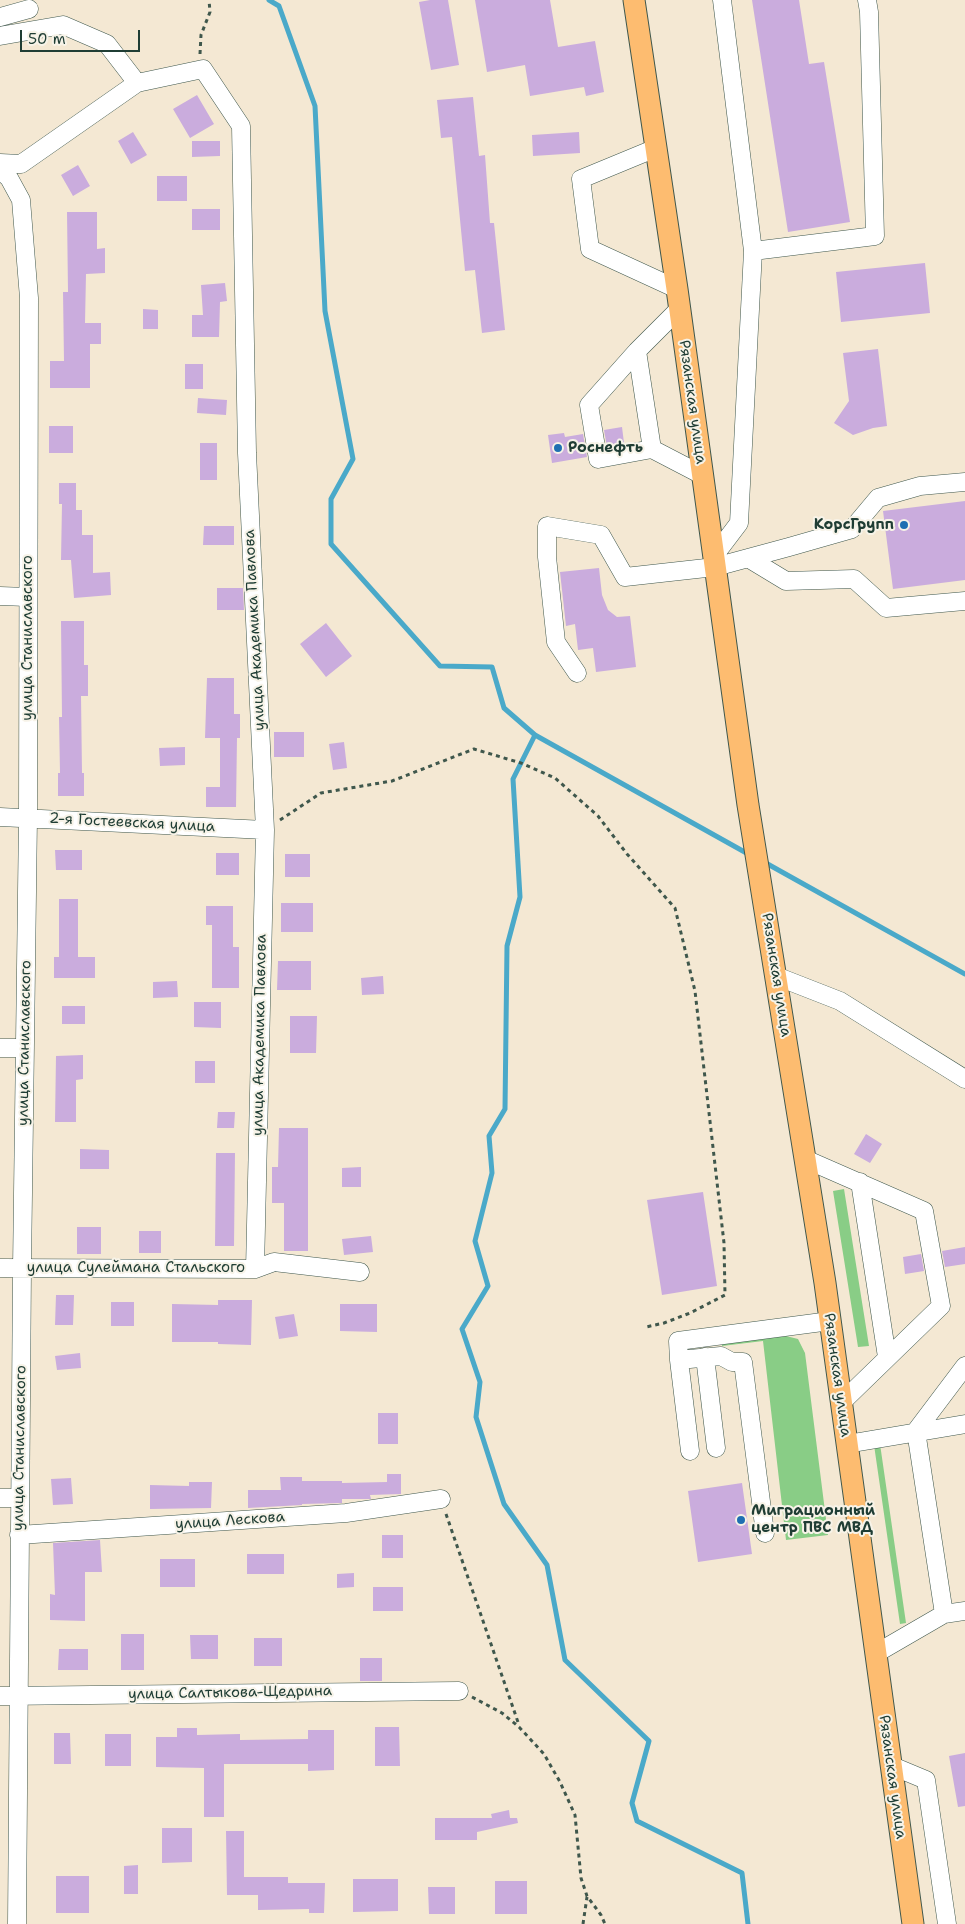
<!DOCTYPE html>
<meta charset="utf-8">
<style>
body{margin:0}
#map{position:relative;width:965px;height:1924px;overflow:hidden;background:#f4e8d3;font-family:"Shantell Sans",sans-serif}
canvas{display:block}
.scale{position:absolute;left:20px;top:30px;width:120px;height:22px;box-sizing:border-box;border:2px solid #1f3d34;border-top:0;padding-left:6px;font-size:15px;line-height:18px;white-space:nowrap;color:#1f3d34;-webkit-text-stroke:4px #f7f3e8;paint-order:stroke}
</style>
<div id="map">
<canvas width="965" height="1924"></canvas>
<div class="scale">50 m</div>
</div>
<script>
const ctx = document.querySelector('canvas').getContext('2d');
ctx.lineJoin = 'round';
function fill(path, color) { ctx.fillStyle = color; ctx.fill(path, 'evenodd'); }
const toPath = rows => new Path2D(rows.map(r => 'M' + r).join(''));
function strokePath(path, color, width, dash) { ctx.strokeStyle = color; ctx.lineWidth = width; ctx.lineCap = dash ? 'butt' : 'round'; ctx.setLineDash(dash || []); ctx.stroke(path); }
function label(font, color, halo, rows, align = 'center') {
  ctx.font = font + ' "Shantell Sans",sans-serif'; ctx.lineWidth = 4; ctx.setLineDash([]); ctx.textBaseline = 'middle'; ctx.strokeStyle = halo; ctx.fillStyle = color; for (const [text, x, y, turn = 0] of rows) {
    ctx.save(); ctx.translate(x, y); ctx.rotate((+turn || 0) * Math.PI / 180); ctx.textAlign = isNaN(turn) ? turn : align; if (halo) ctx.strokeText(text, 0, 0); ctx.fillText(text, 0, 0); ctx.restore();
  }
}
fill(toPath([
 [844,1189,869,1346,858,1347,833,1191],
 [786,1336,798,1339,805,1353,828,1535,786,1540,763,1341,722,1346,722,1343],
 [880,1444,906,1623,900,1624,874,1445]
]), '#89cd86');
strokePath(toPath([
 [269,0,279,6,315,106,325,311,353,459,331,499,331,544,440,666,492,667,504,708,535,735,513,779,520,897,507,946,505,1109,489,1136,492,1173,475,1241,488,1286,462,1329,480,1382,476,1417,504,1504,547,1565,565,1660,649,1741,632,1803,637,1821,742,1873,748,1924],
 [535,735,750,855],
 [764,862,965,974]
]), '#4aa9c9', 5);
fill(toPath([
 [430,0,448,0,459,65,431,70,419,2],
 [475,0,550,0,558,47,595,41,604,92,586,96,584,87,530,96,525,65,487,72],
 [752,0,799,0,809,64,824,62,850,222,788,232],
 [197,95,214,124,190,138,173,109],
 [473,97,479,156,485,155,490,223,494,223,505,330,482,333,475,270,465,271,452,137,441,138,437,100],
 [133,132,147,155,131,164,118,141],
 [579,132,580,153,533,156,532,135],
 [192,141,220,141,220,156,192,157],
 [78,165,90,186,73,196,61,175],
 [157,176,187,176,187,201,157,201],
 [192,209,220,209,220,230,192,230],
 [67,212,97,212,97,249,105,248,105,273,86,274,85,323,101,323,101,344,90,344,90,388,50,388,50,361,64,361,63,292,68,292],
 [925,263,930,313,841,322,836,272],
 [225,283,227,301,220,302,219,337,192,337,192,315,203,315,201,285],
 [143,309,158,310,158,329,143,329],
 [878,349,887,426,873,428,853,435,834,423,849,401,843,353],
 [185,364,203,364,203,389,185,389],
 [198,398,227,400,226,415,197,413],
 [49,426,73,426,73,453,49,453],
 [622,427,624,443,607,447,604,430],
 [564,433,565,437,583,434,587,457,552,463,548,435],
 [200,443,217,443,217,480,200,480],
 [59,483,76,483,76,510,82,510,82,535,93,535,93,573,110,572,111,595,74,598,71,560,61,560,62,504,59,504],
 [965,501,965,580,893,589,883,511],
 [204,526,234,526,234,545,203,545],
 [599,568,602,595,608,610,617,617,630,616,636,667,596,672,593,648,578,650,575,624,566,626,560,572],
 [217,588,243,588,244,610,217,610],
 [61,621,84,621,84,665,88,665,88,696,81,696,82,773,84,773,84,796,58,796,58,773,60,773,59,717,62,717],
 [326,623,352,656,326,677,300,644],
 [207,678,234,678,234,714,240,714,240,738,237,738,236,807,206,807,206,787,220,787,220,738,205,738],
 [274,732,304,732,304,757,274,757],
 [344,742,347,768,333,770,329,744],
 [185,747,185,765,160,766,159,748],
 [55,850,82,850,82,870,56,870],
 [216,853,239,853,239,875,216,875],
 [285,854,310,854,310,877,285,877],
 [59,899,78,899,78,957,95,957,95,978,54,978,54,957,59,957],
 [281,903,313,903,313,932,281,932],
 [206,906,233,906,233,947,239,947,239,988,212,988,212,925,206,925],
 [278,961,311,961,311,990,277,990],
 [383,976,384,994,362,995,361,978],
 [177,981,178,997,153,998,153,982],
 [194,1002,221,1002,221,1028,194,1027],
 [62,1006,85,1006,85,1024,62,1024],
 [290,1016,317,1016,316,1053,290,1053],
 [83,1055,83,1079,76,1080,76,1122,55,1122,56,1056],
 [195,1061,215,1061,215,1083,195,1083],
 [218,1112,235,1112,234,1128,217,1128],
 [279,1128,308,1128,308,1251,284,1251,284,1203,272,1203,272,1167,278,1167],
 [866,1134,882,1144,870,1163,854,1154],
 [80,1149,109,1150,109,1169,80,1169],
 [216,1153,235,1153,234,1246,215,1246],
 [361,1167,361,1187,342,1187,342,1168],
 [703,1192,717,1286,662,1295,647,1200],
 [77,1227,101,1227,101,1254,77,1254],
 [139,1231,161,1231,161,1253,139,1253],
 [371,1236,373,1252,344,1255,342,1239],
 [965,1247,965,1264,945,1267,942,1251],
 [921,1254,924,1271,905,1274,903,1257],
 [56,1295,74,1295,73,1325,55,1325],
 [218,1300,252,1300,251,1345,218,1344,218,1342,172,1342,172,1304,218,1305],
 [111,1302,134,1302,134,1326,111,1326],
 [340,1304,377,1304,377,1332,340,1331],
 [294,1314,298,1336,279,1339,275,1317],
 [80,1353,81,1368,57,1370,55,1356],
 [378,1413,398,1413,398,1444,378,1444],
 [387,1474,401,1474,401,1494,370,1495,371,1499,342,1499,342,1503,302,1504,302,1505,248,1508,248,1490,281,1490,280,1477,302,1477,302,1481,342,1481,342,1483,387,1482],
 [71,1478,73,1504,53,1505,51,1479],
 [189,1482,212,1482,211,1508,150,1509,150,1485,189,1486],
 [742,1483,752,1554,698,1562,688,1491],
 [382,1535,403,1535,403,1558,382,1558],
 [100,1540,102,1572,85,1572,85,1621,50,1620,50,1594,55,1595,53,1543],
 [247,1554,284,1554,284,1574,247,1574],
 [160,1559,195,1559,195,1587,160,1587],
 [354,1573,354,1587,337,1588,337,1574],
 [373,1587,403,1587,403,1611,373,1611],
 [121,1634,144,1634,144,1670,121,1670],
 [190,1635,218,1635,218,1659,191,1659],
 [254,1638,282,1638,282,1666,254,1666],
 [59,1649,88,1649,88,1670,58,1670],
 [360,1658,382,1658,382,1681,360,1681],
 [375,1727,399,1727,400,1766,375,1766],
 [177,1728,197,1728,197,1735,240,1734,240,1740,308,1739,308,1730,334,1730,334,1770,308,1771,308,1764,224,1764,224,1817,204,1817,204,1768,156,1767,156,1737,177,1737],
 [54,1733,70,1733,71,1764,54,1764],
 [105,1734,131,1734,131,1766,105,1766],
 [965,1753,965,1806,958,1807,949,1756],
 [509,1810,510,1818,517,1818,518,1823,477,1832,477,1840,435,1840,435,1818,492,1818,491,1814],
 [162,1828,192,1828,192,1862,162,1863],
 [226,1831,244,1831,244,1877,288,1877,288,1883,325,1883,324,1913,309,1913,309,1909,258,1910,258,1895,227,1895],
 [138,1865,138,1894,124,1894,124,1866],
 [56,1876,89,1876,89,1913,56,1913],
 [353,1879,398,1879,398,1911,353,1912],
 [495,1881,527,1881,527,1914,495,1914],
 [428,1887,455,1887,455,1914,429,1914]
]), '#caacdd');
const minor = toPath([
 [0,17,29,9],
 [0,36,63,25,107,44,137,83,21,164,0,163],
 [137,83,203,69,241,126,247,453,265,830,255,1269],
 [656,148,581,179,590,249,677,289],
 [0,170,9,178,21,200,29,298,28,817,22,1268,17,1924],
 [753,251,875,236,869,12,867,0],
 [679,309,637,351,589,405,598,459,652,449,702,475],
 [637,351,652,449],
 [714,556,739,523,753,251,722,0],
 [748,558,786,581,854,579,886,608,965,601],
 [0,596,27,597],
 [577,673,556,642,547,557,547,526,601,535,625,577,715,567,789,547,852,529,878,498,920,486,965,482],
 [0,817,265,830],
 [776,976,840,1001,965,1079],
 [0,1048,25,1048],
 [805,1159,924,1211,941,1306,841,1403],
 [860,1182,887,1357],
 [0,1268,255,1269,274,1262,360,1272],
 [705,1357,716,1448],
 [679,1360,690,1451],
 [847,1444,965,1424],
 [0,1498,20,1498],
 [765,1533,743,1362,732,1362,721,1356,679,1360,678,1341,830,1321],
 [19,1535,346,1513,441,1499],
 [944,1614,916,1431,965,1366],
 [875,1654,944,1614,965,1611],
 [0,1696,459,1691],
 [890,1765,926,1780,947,1924]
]);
const major = toPath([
 [634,0,677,289,748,805,825,1283,913,1924]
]);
strokePath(minor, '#3f574c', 19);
strokePath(major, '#3f574c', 23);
strokePath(toPath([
 [200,54,201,35,210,12,209,0],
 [280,820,321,793,392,781,474,749,521,763,555,778,598,816,627,854,675,908,695,991,724,1243,725,1295,690,1313,664,1323,646,1327],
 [446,1514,519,1725],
 [472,1697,502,1713,519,1727,544,1754,560,1782,575,1815,581,1878,587,1896,601,1915,605,1924],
 [583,1924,587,1897]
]), '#3f574c', 3, [4, 4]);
strokePath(minor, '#fff', 18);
strokePath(major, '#fdbc70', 21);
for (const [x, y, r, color] of [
 [558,448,5,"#1f6fb2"],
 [904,525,5,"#1f6fb2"],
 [741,1520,5,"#1f6fb2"]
]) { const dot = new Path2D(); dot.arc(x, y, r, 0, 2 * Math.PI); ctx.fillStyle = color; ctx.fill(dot); strokePath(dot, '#f7f3e8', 2); }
label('15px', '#1f3d34', '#f7f3e8', [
 ["Рязанская улица",692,402,82],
 ["улица Академика Павлова",255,630,-93],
 ["улица Станиславского",28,638,-90],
 ["2-я Гостеевская улица",132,823,3],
 ["Рязанская улица",776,975,81],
 ["улица Академика Павлова",260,1035,-89],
 ["улица Станиславского",25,1043,-89],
 ["улица Сулеймана Стальского",136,1268],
 ["Рязанская улица",837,1375,82],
 ["улица Станиславского",20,1448,-89],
 ["улица Лескова",230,1521,-4],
 ["улица Салтыкова-Щедрина",230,1693,-1],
 ["Рязанская улица",892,1777,82]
]);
label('bold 15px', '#1f3d34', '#f7f3e8', [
 ["Роснефть",568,448],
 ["КорсГрупп",894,525,"right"],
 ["Миграционный",751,1511],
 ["центр ПВС МВД",751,1528]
], 'left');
</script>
